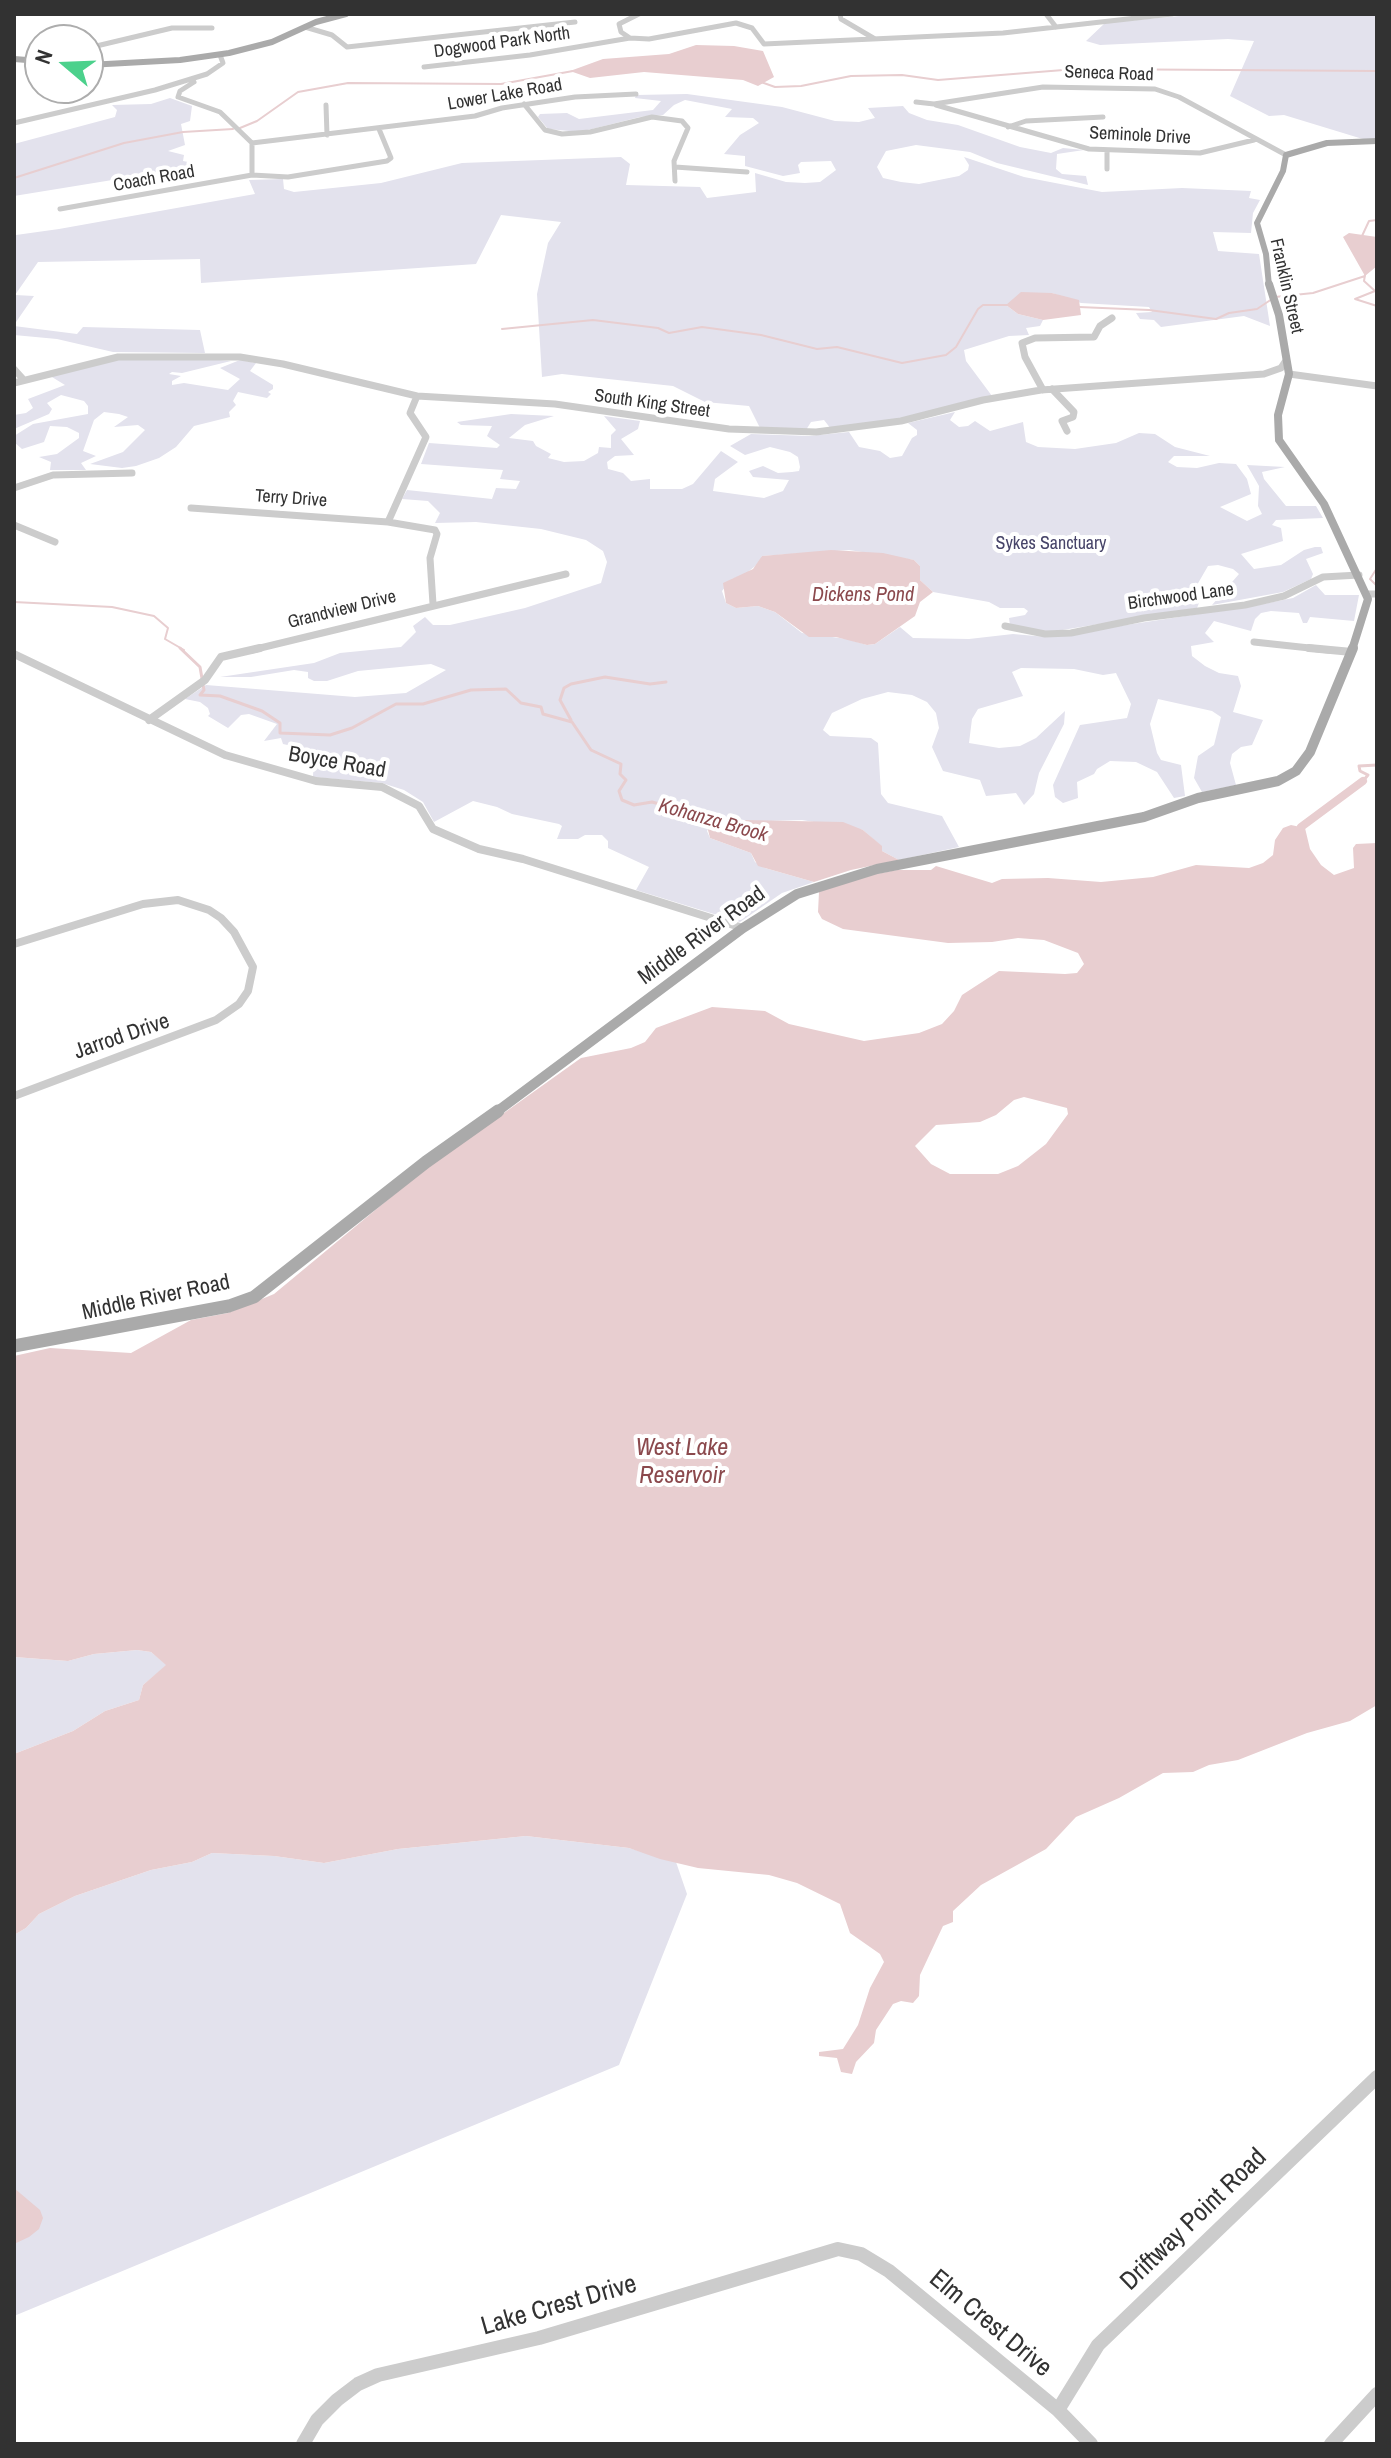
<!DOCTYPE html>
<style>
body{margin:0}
#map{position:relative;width:1391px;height:2458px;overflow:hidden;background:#fff;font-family:"Archivo Narrow",sans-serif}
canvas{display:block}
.frame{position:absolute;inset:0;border:16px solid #323232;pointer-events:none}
.north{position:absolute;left:24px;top:24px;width:80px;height:80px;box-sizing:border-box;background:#fff;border:2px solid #adadad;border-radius:50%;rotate:289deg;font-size:22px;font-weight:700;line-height:32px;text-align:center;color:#323232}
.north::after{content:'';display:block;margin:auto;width:28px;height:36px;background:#4cd18c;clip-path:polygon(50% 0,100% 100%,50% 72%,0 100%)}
</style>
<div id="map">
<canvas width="1391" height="2458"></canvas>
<div class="frame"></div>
<div class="north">N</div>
</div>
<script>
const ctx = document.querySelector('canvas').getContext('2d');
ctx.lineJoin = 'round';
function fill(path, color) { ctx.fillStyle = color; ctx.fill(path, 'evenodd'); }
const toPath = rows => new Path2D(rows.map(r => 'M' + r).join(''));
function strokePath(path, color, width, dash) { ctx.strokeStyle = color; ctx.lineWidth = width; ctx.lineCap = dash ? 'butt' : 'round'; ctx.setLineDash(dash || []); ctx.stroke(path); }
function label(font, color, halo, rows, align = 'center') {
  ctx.font = font + ' "Archivo Narrow",sans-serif'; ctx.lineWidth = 8; ctx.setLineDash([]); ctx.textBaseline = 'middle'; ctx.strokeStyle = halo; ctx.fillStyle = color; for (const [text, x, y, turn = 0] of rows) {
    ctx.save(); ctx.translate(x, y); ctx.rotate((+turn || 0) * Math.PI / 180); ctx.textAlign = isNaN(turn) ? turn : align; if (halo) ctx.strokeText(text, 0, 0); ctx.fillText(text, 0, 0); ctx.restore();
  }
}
fill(toPath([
 [1200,14,1377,14,1377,140,1366,140,1284,115,1269,116,1230,96,1254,41,1228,39,1100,45,1086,41,1105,23],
 [687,94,782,107,835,121,859,122,875,118,868,108,903,106,909,113,927,120,958,125,1020,147,1051,153,1063,148,1084,150,1057,154,1056,169,1062,174,1086,176,1088,185,997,163,970,152,916,145,886,151,877,167,883,178,901,182,919,184,959,176,968,170,969,165,964,157,1024,177,1102,192,1182,188,1251,191,1249,198,1260,200,1253,213,1251,233,1213,232,1218,251,1259,254,1270,326,1244,316,1161,327,1154,320,1140,319,1136,313,1152,312,1149,307,1081,303,1052,293,1006,305,1018,314,1043,320,1040,326,1026,328,1029,335,1009,336,964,350,966,361,992,396,913,417,831,429,824,420,811,422,806,430,761,430,749,406,705,402,673,386,562,374,542,377,537,294,548,243,561,222,501,215,476,264,201,283,200,259,38,262,15,295,34,296,14,325,14,233,16,235,59,229,255,194,249,180,283,179,284,189,294,192,381,183,462,163,621,157,630,164,626,185,700,187,707,198,756,192,755,173,786,182,805,183,820,182,836,170,831,161,801,162,798,165,800,173,783,176,745,166,745,156,724,154,740,135,759,123,753,118,725,117,732,109,685,100,674,105,663,115,640,117,580,132,548,129,538,117,540,114,567,113,579,119,653,110,661,101,635,98,636,95],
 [170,98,192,106,190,121,181,124,185,145,168,151,184,155,183,161,188,162,186,168,14,196,14,144,115,117,117,110,112,105,151,104],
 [14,326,77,334,83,327,200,330,205,353,113,352,57,339,14,335],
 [193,358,231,361,182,373,172,372,169,374,181,376,172,381,172,385,184,383,228,390,240,379,220,368,240,360,256,363,250,371,273,385,273,389,268,392,271,394,267,398,238,392,233,401,236,405,229,412,230,417,194,426,176,447,159,458,136,466,122,468,90,464,123,452,145,430,138,425,114,427,128,417,119,414,104,412,94,420,83,451,96,456,81,463,86,470,50,470,51,462,39,457,57,454,79,438,79,433,67,427,50,426,44,442,22,449,14,442,14,436,33,424,88,414,88,406,84,401,61,395,47,403,52,409,49,414,14,429,14,415,26,413,33,408,28,399,65,385,47,374,115,359],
 [955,412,950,420,959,427,968,426,975,421,990,431,1023,422,1026,442,1038,447,1075,449,1116,443,1139,433,1155,434,1175,447,1210,456,1174,456,1168,462,1177,467,1197,468,1219,463,1236,464,1247,479,1251,494,1220,507,1247,521,1262,514,1258,506,1259,486,1247,465,1285,467,1262,472,1264,479,1286,506,1316,506,1323,518,1276,520,1272,525,1281,528,1283,541,1241,554,1254,569,1281,565,1304,550,1315,547,1321,547,1323,553,1306,559,1313,574,1311,579,1283,592,1212,605,1239,574,1233,569,1218,565,1208,566,1197,585,1203,593,1197,608,1044,633,1010,625,1009,618,1025,615,1028,611,1024,608,1000,608,989,602,933,592,920,580,920,566,914,560,849,550,762,556,759,563,744,575,732,579,722,591,726,603,736,608,758,606,775,612,802,633,847,639,867,645,875,644,900,627,913,638,969,639,1013,634,1047,637,1258,605,1293,598,1316,585,1325,595,1359,595,1354,621,1310,617,1307,623,1303,623,1299,613,1271,611,1261,613,1255,619,1251,631,1214,621,1205,633,1214,642,1191,646,1192,656,1205,666,1219,673,1238,676,1241,686,1233,712,1263,720,1252,745,1241,747,1232,754,1230,763,1236,785,1202,792,1194,778,1198,756,1214,745,1221,717,1212,711,1158,699,1150,724,1157,753,1161,760,1181,765,1185,796,1174,798,1157,772,1136,762,1110,761,1097,769,1094,774,1077,782,1078,798,1063,803,1055,797,1053,785,1080,725,1127,718,1131,704,1116,673,1103,675,1074,669,1021,668,1012,672,1023,696,978,709,972,719,969,743,999,748,1020,746,1036,738,1065,711,1064,724,1039,773,1034,794,1024,805,1016,793,986,796,980,780,943,771,932,747,939,728,936,713,927,702,912,695,888,692,862,699,832,713,823,730,830,736,871,738,878,743,881,794,888,803,942,816,959,847,899,860,882,851,881,846,863,830,802,820,732,822,715,816,707,831,710,838,751,853,755,862,765,868,814,882,782,893,740,922,636,890,649,867,608,848,608,841,602,835,585,835,578,839,557,839,562,826,559,824,512,814,497,807,473,801,434,822,423,802,404,790,382,783,313,777,314,751,283,744,281,738,264,741,277,724,249,714,241,715,228,728,208,716,210,714,208,708,200,702,185,699,206,685,355,697,406,693,446,670,431,664,358,671,327,681,314,681,308,678,308,672,294,670,251,677,220,677,314,663,340,653,401,647,416,632,413,626,425,617,433,625,450,625,525,608,601,583,607,562,603,551,586,540,541,529,476,522,435,523,440,513,428,501,402,499,407,490,492,499,496,488,516,489,520,481,500,479,503,470,421,464,429,443,497,448,500,445,487,436,492,426,461,425,457,422,511,414,554,416,525,425,509,438,533,441,536,446,551,454,548,458,564,462,584,461,598,453,599,447,611,448,611,435,616,430,604,416,640,421,638,429,621,439,634,455,615,456,607,462,608,469,623,473,631,481,650,479,650,489,682,489,693,484,721,451,738,462,715,479,713,491,764,498,783,491,789,480,753,477,749,471,763,466,778,473,792,472,799,471,800,467,798,457,790,452,770,447,745,455,730,446,751,434,809,436,849,432,859,447,880,451,890,458,902,456,912,438,917,435,917,430,908,423],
 [137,1650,151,1652,167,1665,143,1685,139,1700,105,1711,73,1731,14,1754,14,1657,68,1661,94,1654],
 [526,1836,629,1848,676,1862,687,1894,619,2065,14,2316,14,1935,26,1928,39,1914,75,1896,151,1870,192,1862,212,1853,274,1856,324,1863,398,1849]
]), '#e3e2ed');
fill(toPath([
 [696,45,734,46,763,51,774,77,758,86,743,80,644,72,590,78,570,71,603,59,669,54],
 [1349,233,1377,237,1377,266,1365,276,1343,237],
 [1021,292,1052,293,1079,300,1081,315,1043,320,1018,314,1006,305],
 [831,550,883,553,914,560,920,566,920,580,933,592,920,602,915,616,875,644,867,645,836,637,809,637,775,612,758,606,736,608,726,603,723,583,753,569,762,556],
 [715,816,732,822,745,820,843,822,863,830,882,846,882,851,899,860,851,870,814,882,758,866,751,853,710,838,707,826],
 [1291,825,1305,828,1310,849,1321,865,1334,875,1354,868,1353,848,1356,844,1377,843,1377,1705,1350,1721,1307,1733,1238,1760,1209,1765,1193,1772,1163,1773,1119,1798,1076,1817,1046,1849,981,1885,953,1911,953,1922,943,1926,920,1975,919,1996,913,2003,901,2001,893,2004,876,2030,874,2043,856,2062,852,2074,841,2072,837,2058,819,2056,819,2052,843,2049,858,2025,870,1988,884,1962,880,1954,850,1933,840,1904,797,1883,769,1875,698,1868,660,1859,629,1848,526,1836,398,1849,324,1863,274,1856,212,1853,192,1862,151,1870,75,1896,39,1914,26,1928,14,1935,14,1754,73,1731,105,1711,139,1700,143,1685,166,1665,151,1652,137,1650,94,1654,68,1661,14,1657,14,1356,50,1348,131,1353,191,1320,228,1313,274,1294,420,1173,581,1058,631,1048,645,1042,656,1028,712,1007,765,1011,789,1024,864,1041,919,1033,942,1024,954,1011,962,995,999,971,1065,974,1077,973,1084,964,1078,953,1044,940,1018,938,992,942,948,943,843,929,822,919,818,912,819,892,855,878,897,870,931,870,936,866,992,883,1002,879,1048,878,1101,882,1153,877,1196,865,1249,868,1263,863,1273,855,1275,840,1283,828],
 [1024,1097,1067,1108,1068,1114,1046,1144,1018,1166,998,1174,950,1174,931,1164,915,1146,936,1125,980,1122,996,1115,1014,1100],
 [14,2188,40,2210,43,2218,39,2229,29,2237,14,2244]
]), '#e8ced0');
strokePath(toPath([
 [761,82,775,87,801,86,851,76,902,75,938,80,1076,69,1377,71],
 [240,128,257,121,298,92,348,83,501,84,573,71],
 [14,178,124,143,183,132,233,129],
 [1362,236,1369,221,1377,220],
 [1365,275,1364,281,1375,291,1355,299,1377,306],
 [1079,307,1149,310,1216,319,1229,313,1257,309,1275,297,1313,293,1365,276],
 [502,329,593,320,658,328,669,333,702,327,761,335,817,349,837,347,902,363,946,355,956,347,978,309,983,305,1008,305],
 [1377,568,1370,579,1377,586],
 [14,602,112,607,154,616,168,628,165,639,184,650]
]), '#e8ced0', 2);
strokePath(toPath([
 [180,648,200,667,204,690,200,695,220,696,262,711,280,723,280,733,330,735,352,728,396,704,423,704,471,690,506,689,521,703,541,707,543,714,572,722,591,750,621,764,620,774,626,780,619,791,622,800,634,805,652,802,714,819],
 [571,720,560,700,564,688,571,684,605,677,650,684,666,682],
 [1363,781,1368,775,1360,771,1359,766,1377,765]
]), '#e8ced0', 3);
strokePath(toPath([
 [1301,827,1363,781]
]), '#e8ced0', 8);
strokePath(toPath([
 [840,14,841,19,875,39],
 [1046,14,1056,27],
 [305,27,332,35,347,47,575,22],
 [630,38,621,32,619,24,639,14],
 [88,48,172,28,212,28],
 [424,67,530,55,630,38,649,39,736,23,752,28,764,44,1003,33,1172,14],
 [194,82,180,91,178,97,220,112,252,143,252,175],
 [916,102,934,104,1043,87,1155,89,1179,97,1286,155],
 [524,104,545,130,562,134,590,132,652,117,682,121,688,128,674,161,675,181],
 [326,105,327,135],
 [936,105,1089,149,1200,153,1254,140],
 [14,123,155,90,207,74,223,63,220,55],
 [1008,127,1026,121,1103,117],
 [252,143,475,116,502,108,575,97,636,94],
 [1107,150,1107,169],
 [675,167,747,172],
 [60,209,252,175,288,177,387,161,391,158,379,129]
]), '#ccc', 5);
strokePath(toPath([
 [14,369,23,379],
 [1289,374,1377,386],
 [14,383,118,357,240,357,283,364,417,396,555,404,729,429,816,432,901,421,983,400,1041,390,1264,374,1281,368,1285,362],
 [1052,389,1074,412,1073,417,1062,421,1067,431],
 [1043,390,1025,357,1022,343,1035,338,1094,337,1100,326,1112,318],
 [417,396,410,413,426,437,388,522,435,530,437,534,430,558,433,604],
 [14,488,53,475,132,473],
 [191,508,388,522],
 [14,525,55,542],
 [1366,594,1377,594],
 [1005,626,1045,634,1071,633,1144,618,1245,605,1284,596,1323,577,1359,575],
 [1254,642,1328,650],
 [252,650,566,574]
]), '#ccc', 7);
strokePath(toPath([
 [1309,648,1352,652],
 [14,654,225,755,316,781,382,787,419,806,433,829,479,849,523,859,743,928],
 [149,720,205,680,221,657,260,648],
 [14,944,143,904,178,900,209,910,221,918,234,932,253,967,248,991,239,1004,216,1020,14,1096]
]), '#ccc', 8);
strokePath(toPath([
 [1058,2410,1098,2345,1377,2077],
 [303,2444,317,2420,337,2400,358,2384,378,2375,539,2338,838,2249,861,2254,889,2271,1058,2410,1091,2444],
 [1331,2444,1377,2394]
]), '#ccc', 14);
strokePath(toPath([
 [14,59,40,61],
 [88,65,180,60,229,53,272,42,316,22,346,14],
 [1269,286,1266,254,1257,223,1283,171,1286,155,1327,143,1377,141]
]), '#aaa', 6);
strokePath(toPath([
 [1269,284,1279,315,1289,374,1278,415,1279,440,1324,504,1368,599,1352,650]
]), '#aaa', 8);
strokePath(toPath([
 [495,1113,743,928,797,894,877,869,1144,817,1198,798,1278,781,1296,771,1310,752,1353,648]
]), '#aaa', 10);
strokePath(toPath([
 [14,1346,229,1306,254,1297,426,1162,498,1111]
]), '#aaa', 13);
label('18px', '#323232', '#fff', [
 ["Dogwood Park North",502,43,-8],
 ["Seneca Road",1109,74,2],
 ["Lower Lake Road",505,95,-10],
 ["Seminole Drive",1140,136,3],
 ["Coach Road",154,179,-10],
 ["Franklin Street",1286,286,77],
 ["South King Street",652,404,8],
 ["Terry Drive",291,499,4],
 ["Birchwood Lane",1181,597,-8],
 ["Grandview Drive",342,610,-14]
]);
label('18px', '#474469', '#fff', [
 ["Sykes Sanctuary",1051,544]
]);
label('italic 20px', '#8b494d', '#fff', [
 ["Dickens Pond",863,596],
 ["Kohanza Brook",713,821,16]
]);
label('22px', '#323232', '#fff', [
 ["Boyce Road",337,763,10],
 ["Middle River Road",702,936,-36],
 ["Jarrod Drive",122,1037,-19],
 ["Middle River Road",156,1298,-12]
]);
label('italic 24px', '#8b494d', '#fff', [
 ["West Lake",682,1449],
 ["Reservoir",682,1477]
]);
label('26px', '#323232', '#fff', [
 ["Driftway Point Road",1194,2220,-44],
 ["Lake Crest Drive",559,2306,-16],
 ["Elm Crest Drive",990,2324,40]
]);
</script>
